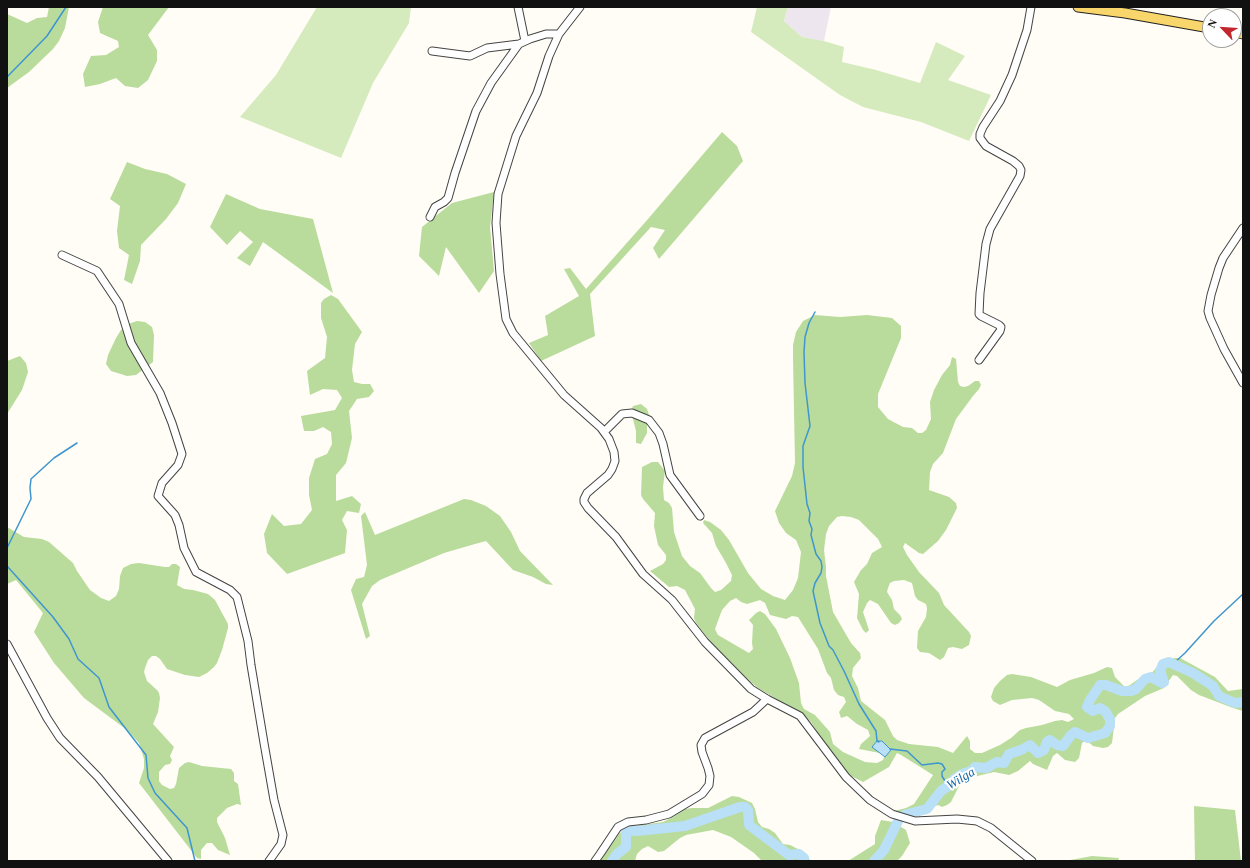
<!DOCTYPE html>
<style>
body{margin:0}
#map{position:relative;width:1250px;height:868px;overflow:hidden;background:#fffdf5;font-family:Georgia,serif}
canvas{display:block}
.frame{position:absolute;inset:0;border:8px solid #111;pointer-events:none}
.north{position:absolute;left:1202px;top:8px;width:40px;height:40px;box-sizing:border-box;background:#fff;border:1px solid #a0a0a0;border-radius:50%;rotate:295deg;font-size:11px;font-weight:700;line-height:16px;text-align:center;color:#111}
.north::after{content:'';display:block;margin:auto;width:14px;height:18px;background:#c4262e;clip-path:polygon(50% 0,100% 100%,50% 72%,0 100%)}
</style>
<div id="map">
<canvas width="1250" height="868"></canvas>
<div class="frame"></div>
<div class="north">N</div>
</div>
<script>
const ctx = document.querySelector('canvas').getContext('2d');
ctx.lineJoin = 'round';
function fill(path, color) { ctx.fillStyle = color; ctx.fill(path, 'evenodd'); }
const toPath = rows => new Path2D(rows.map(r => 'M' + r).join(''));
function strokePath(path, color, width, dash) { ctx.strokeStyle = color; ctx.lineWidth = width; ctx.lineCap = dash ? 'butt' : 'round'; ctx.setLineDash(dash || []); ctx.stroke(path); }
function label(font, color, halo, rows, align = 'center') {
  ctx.font = font + ' Georgia,serif'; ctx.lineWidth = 4; ctx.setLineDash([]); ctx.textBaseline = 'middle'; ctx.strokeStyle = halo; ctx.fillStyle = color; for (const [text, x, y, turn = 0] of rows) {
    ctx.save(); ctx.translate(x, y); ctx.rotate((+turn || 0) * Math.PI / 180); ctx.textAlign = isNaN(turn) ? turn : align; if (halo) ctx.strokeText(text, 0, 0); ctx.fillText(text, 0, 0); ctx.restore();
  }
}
fill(toPath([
 [788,7,831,7,824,41,802,37,784,21]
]), '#eee6ef');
fill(toPath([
 [317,7,411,7,409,23,373,83,341,158,240,117,276,75],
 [757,7,788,7,784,21,802,37,824,41,844,47,842,62,876,70,920,83,936,42,965,56,948,80,991,95,969,141,921,122,863,107,840,95,751,32]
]), '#d5ebbd');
fill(toPath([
 [49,7,69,7,65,28,59,41,53,49,29,72,7,88,7,14,27,23,37,18,47,17],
 [103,7,169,7,148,35,157,50,157,61,148,80,138,88,125,86,116,78,100,84,85,87,83,74,91,56,106,55,119,47,118,41,100,33,98,22],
 [722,132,737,146,743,161,659,259,653,248,665,230,651,227,590,294,595,336,541,361,529,343,548,335,545,316,579,296,564,269,570,268,586,289,648,219],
 [127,162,145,169,167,174,186,184,178,203,166,219,141,245,140,261,132,284,124,280,129,255,119,248,117,231,120,206,110,199],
 [494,192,490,227,494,271,479,293,446,247,439,276,419,256,422,227,452,203],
 [226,194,260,209,313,219,333,293,263,242,250,266,237,258,253,242,240,231,227,245,210,227],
 [331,295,338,299,362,332,355,344,352,370,354,382,362,384,370,384,374,391,369,397,357,399,349,411,352,438,346,463,336,475,336,501,352,496,361,504,359,513,347,511,342,520,347,530,345,553,287,574,267,553,264,534,272,514,284,526,301,524,312,510,309,495,309,478,315,459,327,454,332,444,331,432,323,427,314,431,304,431,301,416,335,410,342,398,337,390,323,389,310,395,307,371,325,358,327,337,321,318,321,303,324,299],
 [815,315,840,317,867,315,892,318,901,326,901,338,878,394,878,407,888,419,903,427,912,428,918,433,922,433,926,430,931,419,930,402,934,390,942,375,950,365,952,357,956,359,958,382,960,386,964,387,968,386,975,381,979,381,981,385,979,389,973,396,956,419,943,453,933,464,930,472,929,490,949,497,956,503,957,508,946,530,938,541,923,554,919,553,905,543,903,547,907,555,919,572,939,593,944,605,969,632,971,636,969,645,962,649,953,647,948,648,944,657,940,660,929,653,920,652,917,648,918,631,926,617,927,608,926,604,918,600,915,596,912,583,904,580,894,581,890,583,888,588,887,592,892,600,894,609,900,615,902,619,899,623,895,625,891,623,878,604,870,600,867,603,863,612,869,630,866,633,863,630,857,618,859,594,854,582,861,570,867,564,872,553,882,547,878,539,859,520,851,517,842,516,837,517,829,526,826,534,824,550,826,567,826,576,833,612,851,643,860,653,861,658,853,668,852,676,858,688,861,701,885,720,893,736,897,740,909,744,938,747,953,753,967,736,970,741,970,749,975,753,982,753,1000,745,1011,738,1020,730,1026,728,1042,725,1055,721,1062,720,1068,722,1074,719,1069,714,1055,711,1039,700,1032,698,1012,700,1000,705,993,701,991,697,994,688,1000,681,1007,675,1012,674,1031,677,1057,687,1070,680,1094,673,1107,667,1112,668,1115,677,1125,687,1130,685,1137,680,1150,675,1162,661,1175,658,1180,658,1215,677,1228,691,1243,689,1243,711,1233,708,1199,695,1191,690,1177,676,1173,675,1164,688,1145,696,1118,714,1115,718,1112,743,1108,747,1103,748,1093,746,1086,740,1082,743,1079,758,1075,762,1065,760,1057,753,1053,756,1047,770,1033,764,1030,761,1018,771,1009,775,994,772,969,778,960,784,951,802,947,805,942,807,938,805,933,807,930,811,920,815,905,814,894,811,906,808,914,804,933,775,901,755,897,753,889,767,863,782,847,774,827,750,818,733,811,722,802,714,758,688,725,660,696,623,694,618,695,609,685,590,677,586,669,587,650,571,663,564,666,560,666,555,658,545,654,526,655,513,643,499,641,495,642,467,652,462,658,462,665,471,663,487,664,500,669,503,672,508,674,532,682,556,690,566,700,573,711,588,715,592,721,590,731,581,732,575,726,563,716,546,712,533,703,523,704,520,710,522,721,530,729,540,748,573,761,589,773,596,785,600,793,590,798,578,801,552,796,540,786,533,779,523,775,511,792,476,795,463,793,357,793,345,796,332,803,321],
 [736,598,741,602,747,604,760,600,765,603,770,615,786,619,792,616,798,617,818,649,827,673,831,678,834,690,838,695,844,697,846,702,839,712,841,718,847,716,857,724,868,730,870,736,861,744,859,749,885,754,883,760,877,763,865,762,843,752,833,744,830,732,815,715,804,709,801,703,799,683,790,658,776,629,765,614,760,611,756,613,749,620,753,625,752,643,753,649,749,653,718,635,715,629,722,610,730,601],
 [137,321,145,322,152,327,154,335,153,362,136,375,127,376,111,371,106,364,108,355,116,338,121,330,128,324],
 [20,356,26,363,28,372,22,390,7,414,7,361],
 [641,404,647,409,649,415,647,425,647,433,641,444,636,443,636,431,631,411,633,406],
 [464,499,471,500,486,506,500,516,511,532,520,551,553,585,546,584,533,577,513,570,486,541,475,544,444,553,380,580,372,586,362,604,370,636,366,639,351,590,356,579,364,577,367,565,361,516,365,512,375,535],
 [7,527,24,537,42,539,49,542,73,563,77,571,90,590,101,598,109,601,116,596,119,589,120,576,123,568,131,564,139,563,165,567,169,567,172,564,176,564,180,567,177,585,184,589,193,590,208,594,215,600,228,624,228,628,222,650,217,663,214,667,207,673,199,677,185,675,167,669,160,659,156,656,152,656,148,660,145,668,144,672,147,681,157,690,159,693,160,698,158,712,153,724,174,747,170,756,172,760,170,764,165,765,159,772,159,781,162,785,170,789,174,788,176,784,179,768,185,763,189,762,202,766,231,769,234,773,234,781,238,784,241,805,237,804,227,808,217,818,217,822,225,838,230,855,218,850,212,843,207,843,201,850,201,859,197,858,139,783,144,768,144,759,139,743,127,730,84,698,54,663,34,632,43,613,16,580,7,584],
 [732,796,739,797,752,803,755,809,758,822,762,827,769,829,775,833,783,844,790,845,802,851,811,861,762,861,754,853,731,837,713,830,686,835,680,838,664,851,658,852,648,846,642,849,637,854,635,861,600,861,619,834,627,827,663,822,673,817,685,809,692,808,708,808],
 [1194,806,1235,810,1241,861,1195,861],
 [881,820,893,822,906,830,910,843,902,856,897,861,848,861,875,844,875,836],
 [1092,856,1119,858,1118,861,1065,861]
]), '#b9dc9c');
const water = toPath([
 [877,741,882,741,891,750,885,757,872,747,877,741]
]);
fill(water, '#b9e0f7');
strokePath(water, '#3f96cf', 1);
strokePath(toPath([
 [7,77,47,36,66,7],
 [815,312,809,323,805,337,804,352,805,383,810,426,803,446,803,467,807,504,810,513,809,521,812,529,811,535,816,554,821,561,822,567,821,573,815,583,813,591,820,623,829,646,833,650,844,671,859,704,876,731,877,741,879,742],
 [7,548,31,499,30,488,31,479,54,458,77,443],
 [7,566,53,617,69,639,78,659,99,678,109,707,146,755,148,778,155,793,187,828,195,861],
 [1174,663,1185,653,1214,621,1243,594],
 [890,749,907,751,922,765,938,763,942,764,945,769,942,772,942,776,945,781,944,788]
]), '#3f96cf', 1.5);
strokePath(toPath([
 [904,815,927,809,941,791,950,785,954,779,962,774,971,771,975,767,986,768,997,762,1004,763,1009,754,1021,750,1030,745,1038,753,1044,750,1047,742,1050,740,1057,745,1063,746,1071,735,1075,732,1088,738,1105,733,1110,726,1110,719,1105,711,1100,708,1093,711,1087,707,1090,700,1100,685,1106,685,1122,691,1131,691,1136,689,1145,679,1151,677,1162,683,1164,682,1160,671,1163,664,1169,662,1193,673,1213,686,1219,696,1235,703,1243,702],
 [612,861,617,854,626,847,626,830,637,831,685,826,740,807,745,807,748,810,749,825,789,855,799,854,804,858,803,861],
 [874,861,884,850,898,821]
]), '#b9e0f7', 10);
const minor = toPath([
 [518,7,525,41],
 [580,7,559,34,549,56,537,93,516,136,498,194,496,223,500,274,506,319,513,333,564,395,601,428,609,439,614,452,615,461,612,469,608,475,587,493,584,499,584,502,588,508,616,537,643,574,672,600,705,642,751,689,767,699,800,716,846,777,870,800,892,814,915,821,957,819,977,821,991,828,1032,861],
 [432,51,470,56,487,48,519,44],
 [430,217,435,207,444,202,448,198,455,173,476,111,491,83,519,44,530,39,546,34,559,34],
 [1243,228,1223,258,1219,268,1211,295,1208,311,1210,318,1224,349,1243,383],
 [62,255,97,271,119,304,131,343,160,393,172,423,182,454,178,465,162,483,158,496,175,515,179,525,184,548,196,572,230,590,237,597,248,641,251,665,264,743,274,800,283,835,281,844,269,861],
 [979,360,1000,331,1001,327,999,325,981,316,979,314,980,293,986,244,990,229,1020,176,1021,170,1019,166,1013,161,986,146,980,138,980,134,983,127,1000,101,1012,75,1027,30,1031,7],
 [604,432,622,414,632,413,649,420,659,433,663,444,670,475,700,516],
 [7,644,47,718,60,738,98,777,168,861],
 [595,861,600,854,618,827,628,822,646,820,669,814,702,794,709,785,710,776,708,768,702,752,701,745,705,738,753,712,767,699]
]);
const major = toPath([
 [1078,7,1125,13,1210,28],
 [1234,32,1243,34]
]);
strokePath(minor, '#444', 9);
strokePath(major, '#222', 11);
strokePath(minor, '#fff', 7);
strokePath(major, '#f9d66b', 9);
label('italic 13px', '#1768a6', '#fff', [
 ["Wilga",961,779,-31]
]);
</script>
